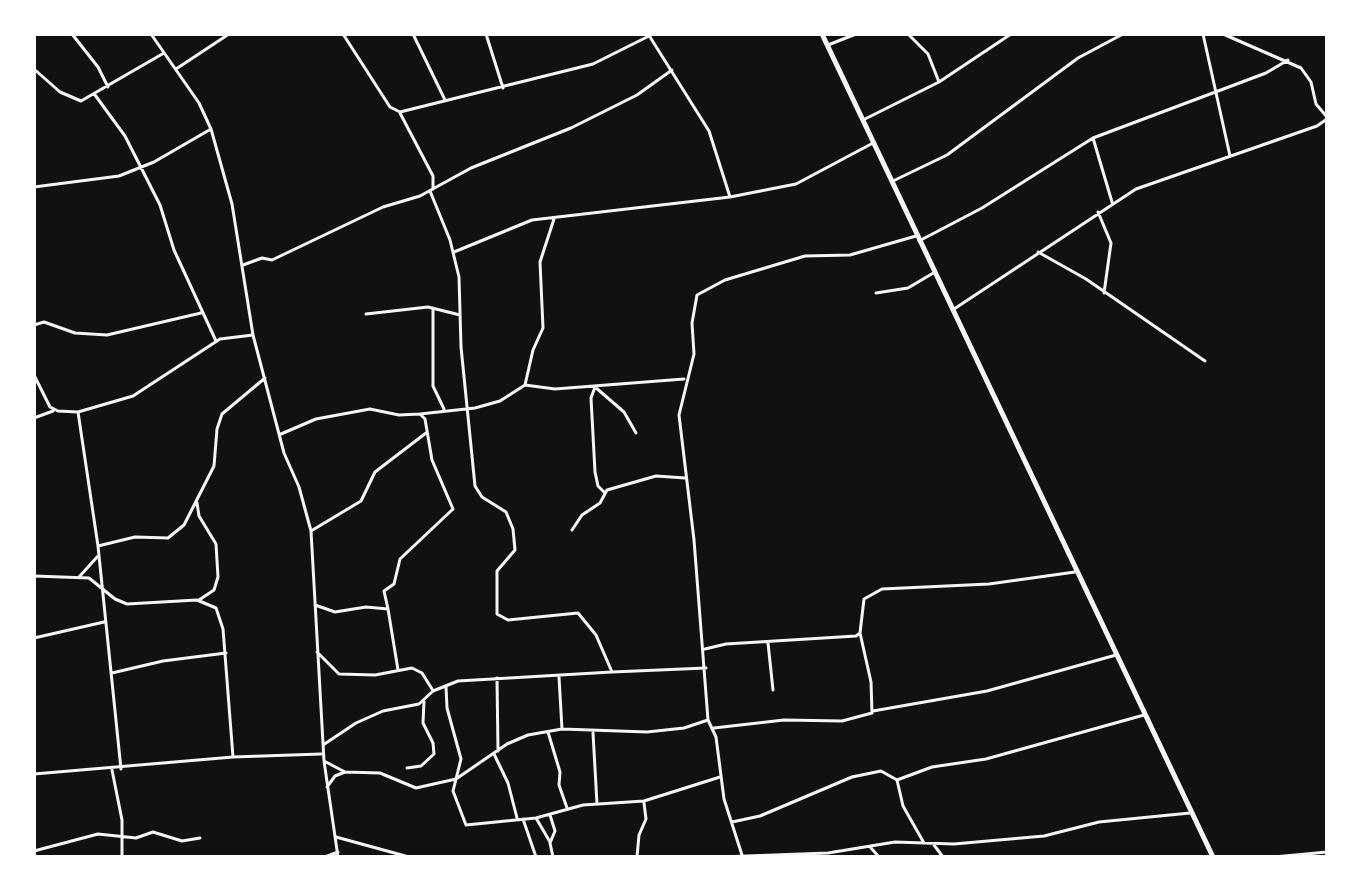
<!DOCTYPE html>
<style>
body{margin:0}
#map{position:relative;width:1361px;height:891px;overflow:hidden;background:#111;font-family:"Open Sans",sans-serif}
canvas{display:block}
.frame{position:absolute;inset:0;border:36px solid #fff;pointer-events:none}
</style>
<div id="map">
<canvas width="1361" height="891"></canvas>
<div class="frame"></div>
</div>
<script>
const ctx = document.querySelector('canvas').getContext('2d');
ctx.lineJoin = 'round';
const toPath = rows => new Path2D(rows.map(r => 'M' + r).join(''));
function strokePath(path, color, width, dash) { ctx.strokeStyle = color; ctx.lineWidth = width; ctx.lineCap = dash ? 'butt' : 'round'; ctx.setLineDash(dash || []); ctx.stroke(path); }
strokePath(toPath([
 [72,34,98,67,108,87],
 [151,34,199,103,211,129,232,204,253,335,284,453,299,487,311,531,324,761,338,857],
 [343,34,390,107,400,112,593,64,653,34],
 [413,34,445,100],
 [486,34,503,88],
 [908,34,928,54,939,82],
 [1203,34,1230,156],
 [1223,34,1301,68,1311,82,1316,104,1327,117],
 [650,37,709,131,730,197],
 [828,45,856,34],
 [34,69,60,92,81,101,164,53],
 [176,69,229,34],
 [95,95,125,136,160,205,174,250,216,341],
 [400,113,433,176,433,189],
 [863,120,939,82,1011,34],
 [1093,138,1112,202],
 [893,181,947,155,1078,58,1123,34],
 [34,187,119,176,154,162,211,129],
 [430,191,450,240,459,277,461,347,475,486,482,497,506,512,513,529,515,550,497,571,497,614,508,620,578,613,596,635,612,672,706,668],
 [1098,212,1111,243,1104,293],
 [919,241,982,208,1093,138,1266,73,1288,60],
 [454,252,532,220,730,197,796,184,873,143],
 [1038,252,1086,279,1205,361],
 [243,265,262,258,272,260,383,207,420,196,471,168,571,128,637,95,672,70],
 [876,293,908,288,935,272],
 [433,308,433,386,444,409],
 [954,309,1136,189,1317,126,1327,119],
 [366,314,428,307,460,315],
 [34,325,44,322,75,333,107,335,201,313],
 [34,375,50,407,58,411,78,412,133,396,220,339,253,335],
 [525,385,533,350,543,328,540,262,554,219],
 [595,387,591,398,595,472,598,486,604,492],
 [595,387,624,412,636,433],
 [78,412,98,546,121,769],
 [420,414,475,408,500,401,525,385,555,389,684,379],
 [34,418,53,411],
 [281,434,316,419,370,409,399,415,420,414,425,419,432,460,453,509,400,559,394,584,384,591,388,609],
 [197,503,199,516,216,544,218,577,214,590,199,600],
 [572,530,582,515,600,503,607,490,656,476,685,478],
 [311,531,361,501,375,472,426,433],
 [98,546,135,537,168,538,184,525,214,466,217,429,222,414,265,378],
 [34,576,89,578,115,599,127,604,197,600,216,608,223,629,233,757],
 [79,577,98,556],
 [315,605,335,612,366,607,388,609,398,670],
 [34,638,104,622],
 [768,643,773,690],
 [705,649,726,644,856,636,860,633,864,599,882,589,989,584,1075,572],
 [317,652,339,674,375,675,412,668,422,673,432,689],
 [112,673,163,661,226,653],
 [559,677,562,729],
 [497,678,498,751],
 [446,687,447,708,461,759,453,791,466,825,536,818,583,805,644,801,720,777],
 [873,711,987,691,1116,655],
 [708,720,716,737,724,799,742,855],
 [714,728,784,720,842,721,872,713,871,682,860,633],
 [548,732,560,772,559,785,567,808],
 [593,733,597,804],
 [323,745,356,723,383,711,419,704,433,691,458,681,612,672],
 [494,754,508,783,517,818],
 [324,761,345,772,380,773,416,788,456,779,507,744,528,735,562,729,647,732,684,728,708,720,694,540,679,415,694,354,692,323,697,295,725,280,805,256,850,255,916,236],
 [407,768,421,766,434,754,433,743,423,723,424,701],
 [112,770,122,820,122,857],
 [34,774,233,757,321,754],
 [897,780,932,767,986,759,1144,715],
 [327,787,335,776,345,772],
 [550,815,555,831,550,843,553,857],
 [536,818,550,842],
 [523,819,536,857],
 [732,822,760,816,852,777,881,771,897,780,903,806,924,843],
 [336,837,409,857],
 [934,845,943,857],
 [871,848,879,857],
 [34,851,98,834,136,838,153,832,182,841,200,838],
 [325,857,338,852],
 [637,857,639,835,646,819,644,803],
 [720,857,828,853,895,842,954,844,1044,836,1099,822,1190,813],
 [1274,857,1327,852]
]), '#f5f5f5', 3);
strokePath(toPath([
 [822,34,1213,857]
]), '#f5f5f5', 5);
</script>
